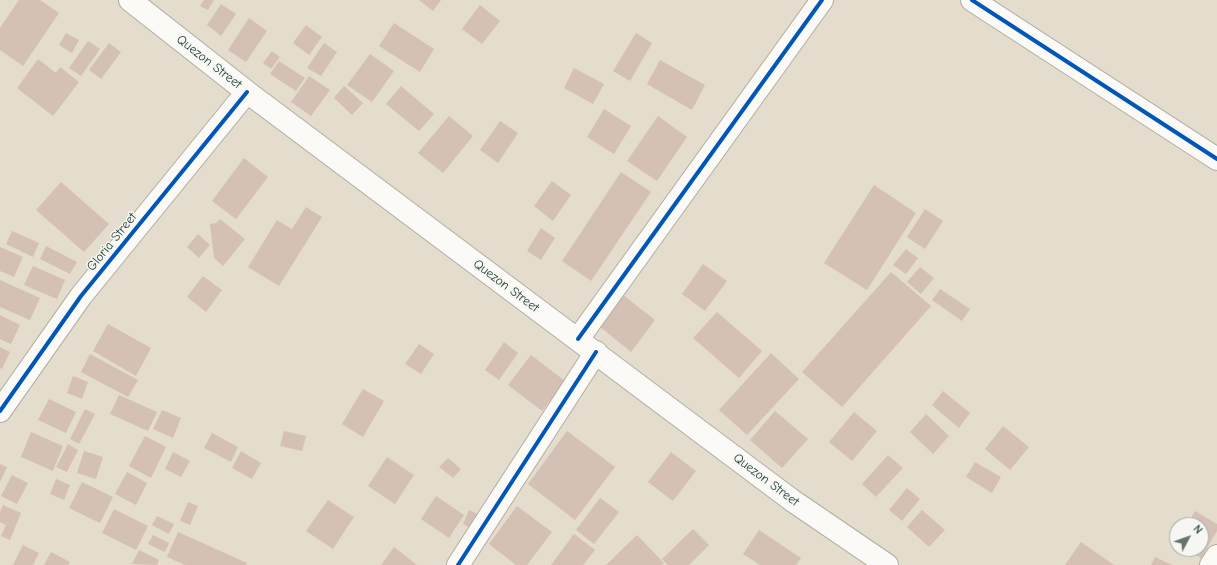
<!DOCTYPE html>
<style>
body{margin:0}
#map{position:relative;width:1217px;height:565px;overflow:hidden;background:#e4dccc;font-family:"Comic Neue",sans-serif}
canvas{display:block}
.north{position:absolute;left:1169px;top:517px;width:40px;height:40px;box-sizing:border-box;background:#f6f6f2;border:1px solid #a0aca6;border-radius:50%;rotate:49deg;font-size:11px;font-weight:700;line-height:16px;text-align:center;color:#1f3d34}
.north::after{content:'';display:block;margin:auto;width:14px;height:18px;background:#647569;clip-path:polygon(50% 0,100% 100%,50% 72%,0 100%)}
</style>
<div id="map">
<canvas width="1217" height="565"></canvas>
<div class="north">N</div>
</div>
<script>
const ctx = document.querySelector('canvas').getContext('2d');
ctx.lineJoin = 'round';
function fill(path, color) { ctx.fillStyle = color; ctx.fill(path, 'evenodd'); }
const toPath = rows => new Path2D(rows.map(r => 'M' + r).join(''));
function strokePath(path, color, width, dash) { ctx.strokeStyle = color; ctx.lineWidth = width; ctx.lineCap = dash ? 'butt' : 'round'; ctx.setLineDash(dash || []); ctx.stroke(path); }
function label(font, color, halo, rows, align = 'center') {
  ctx.font = font + ' "Comic Neue",sans-serif'; ctx.lineWidth = 3; ctx.setLineDash([]); ctx.textBaseline = 'middle'; ctx.strokeStyle = halo; ctx.fillStyle = color; for (const [text, x, y, turn = 0] of rows) {
    ctx.save(); ctx.translate(x, y); ctx.rotate((+turn || 0) * Math.PI / 180); ctx.textAlign = isNaN(turn) ? turn : align; if (halo) ctx.strokeText(text, 0, 0); ctx.fillText(text, 0, 0); ctx.restore();
  }
}
fill(toPath([
 [19,0,40,0,59,13,23,66,0,50,0,28],
 [204,0,214,0,208,10,200,6],
 [419,0,441,0,433,11],
 [221,4,236,14,221,36,207,25],
 [480,5,500,21,482,44,462,29],
 [249,18,267,31,246,62,228,50],
 [394,23,434,49,420,72,379,46],
 [306,25,322,37,309,55,293,43],
 [66,33,79,40,72,53,59,45],
 [636,33,652,43,630,81,613,71],
 [88,41,100,49,81,76,69,68],
 [109,43,121,52,101,79,89,70],
 [324,43,337,52,321,76,307,68],
 [272,51,280,57,271,69,263,63],
 [370,54,394,71,372,102,347,85],
 [38,59,56,73,60,67,79,82,53,116,17,88],
 [660,60,705,85,692,110,647,84],
 [279,61,305,78,296,91,270,74],
 [574,68,604,84,593,104,564,88],
 [309,76,330,90,311,116,291,102],
 [344,86,363,103,352,115,334,98],
 [401,86,434,114,419,131,386,104],
 [604,109,631,126,614,154,587,137],
 [449,116,473,136,443,173,418,153],
 [658,116,687,137,657,181,627,161],
 [500,121,518,133,498,163,480,150],
 [244,158,268,177,236,219,212,201],
 [621,172,651,192,591,281,562,261],
 [552,181,571,195,553,221,534,206],
 [61,182,109,224,84,252,36,210],
 [874,185,916,213,867,290,824,263],
 [306,207,322,217,279,286,248,267,277,220,292,229],
 [925,209,943,221,925,249,907,237],
 [220,219,245,239,223,266,214,258,210,224,216,223],
 [541,228,555,238,541,260,527,251],
 [12,231,39,243,33,257,6,244],
 [198,234,210,245,199,258,187,247],
 [46,246,77,262,70,274,40,259],
 [0,247,23,257,14,277,0,271],
 [906,249,918,258,906,274,893,265],
 [703,264,727,281,705,311,682,294],
 [33,266,65,280,57,299,24,285],
 [920,267,934,278,921,294,907,282],
 [891,272,931,306,842,407,802,372],
 [203,276,222,290,206,312,187,297],
 [0,280,40,298,30,320,0,307],
 [940,289,970,309,962,321,932,300],
 [623,295,655,320,631,352,599,326],
 [717,312,762,351,739,378,693,338],
 [0,315,20,325,11,344,0,339],
 [108,324,151,348,136,376,93,351],
 [504,342,518,353,499,380,485,370],
 [419,344,434,354,421,374,405,364],
 [0,347,10,352,2,369,0,368],
 [771,353,799,379,747,435,719,410],
 [90,354,138,380,128,397,81,372],
 [531,355,565,381,542,411,508,385],
 [73,376,88,382,82,399,67,393],
 [363,389,384,401,363,437,342,424],
 [943,391,970,413,959,428,932,405],
 [119,395,157,412,148,431,110,414],
 [49,399,76,412,66,433,38,420],
 [85,409,95,414,79,444,70,439],
 [162,410,181,418,173,438,153,429],
 [775,411,808,439,782,468,750,440],
 [854,412,877,431,852,461,829,442],
 [926,414,949,436,933,454,910,432],
 [1003,426,1029,447,1010,470,985,449],
 [284,431,306,436,302,451,280,446],
 [567,431,615,467,575,520,528,484],
 [31,432,63,446,53,471,21,457],
 [212,433,238,447,231,462,204,448],
 [145,436,166,447,151,478,129,466],
 [68,444,78,450,67,472,56,467],
 [84,451,103,457,96,479,77,473],
 [241,451,261,463,252,479,232,468],
 [173,452,190,461,181,477,165,469],
 [671,452,696,471,673,501,648,482],
 [888,455,903,468,876,497,862,484],
 [387,457,414,475,395,504,368,486],
 [448,458,461,469,453,478,439,467],
 [975,462,1001,477,992,493,966,477],
 [0,464,7,467,0,482],
 [127,472,147,483,136,505,115,494],
 [12,475,28,483,17,504,1,496],
 [56,479,70,485,64,500,50,494],
 [82,482,113,497,100,523,69,508],
 [907,488,920,499,902,521,889,510],
 [436,496,464,515,449,538,421,519],
 [600,498,619,512,594,544,576,530],
 [328,500,354,517,333,549,306,531],
 [188,502,198,506,190,525,180,521],
 [3,505,21,513,10,540,1,536,6,525,0,522,0,512],
 [517,506,552,532,527,565,516,565,489,544],
 [114,509,148,526,136,550,102,533],
 [469,510,484,517,477,531,463,524],
 [922,510,945,530,929,547,907,527],
 [1195,511,1217,524,1217,531,1201,558,1185,549,1201,549,1201,525,1187,525],
 [157,516,174,524,169,534,152,525],
 [693,529,709,545,689,565,668,565,662,559],
 [759,530,801,558,796,565,760,565,743,554],
 [178,532,247,563,246,565,185,565,167,557],
 [574,534,595,550,583,565,551,565],
 [153,535,169,543,165,552,148,544],
 [637,535,664,563,661,565,606,565],
 [1081,542,1114,565,1065,565],
 [23,545,39,553,33,565,13,565],
 [394,547,417,565,381,565],
 [139,550,159,560,157,565,132,564],
 [51,552,70,562,68,565,44,565],
 [1155,557,1172,565,1151,565]
]), '#d4c0b5');
const minor = toPath([
 [972,0,1217,159],
 [578,339,822,0],
 [0,411,81,296,247,92],
 [458,565,596,352],
 [1211,565,1217,556]
]);
const primary = toPath([
 [130,0,247,92,793,501,887,565]
]);
strokePath(minor, '#b0aea3', 24);
strokePath(primary, '#b0aea3', 24);
strokePath(minor, '#fbfaf7', 22);
strokePath(primary, '#fbfaf7', 22);
strokePath(toPath([
 [972,0,1217,159],
 [578,339,822,0],
 [0,411,81,296,247,92],
 [458,565,596,352]
]), '#0057b8', 4);
label('13px', '#1f3d34', '#f6f6f2', [
 ["Quezon Street",209,62,38],
 ["Gloria Street",112,242,-51],
 ["Quezon Street",506,286,37],
 ["Quezon Street",766,480,37]
]);
</script>
